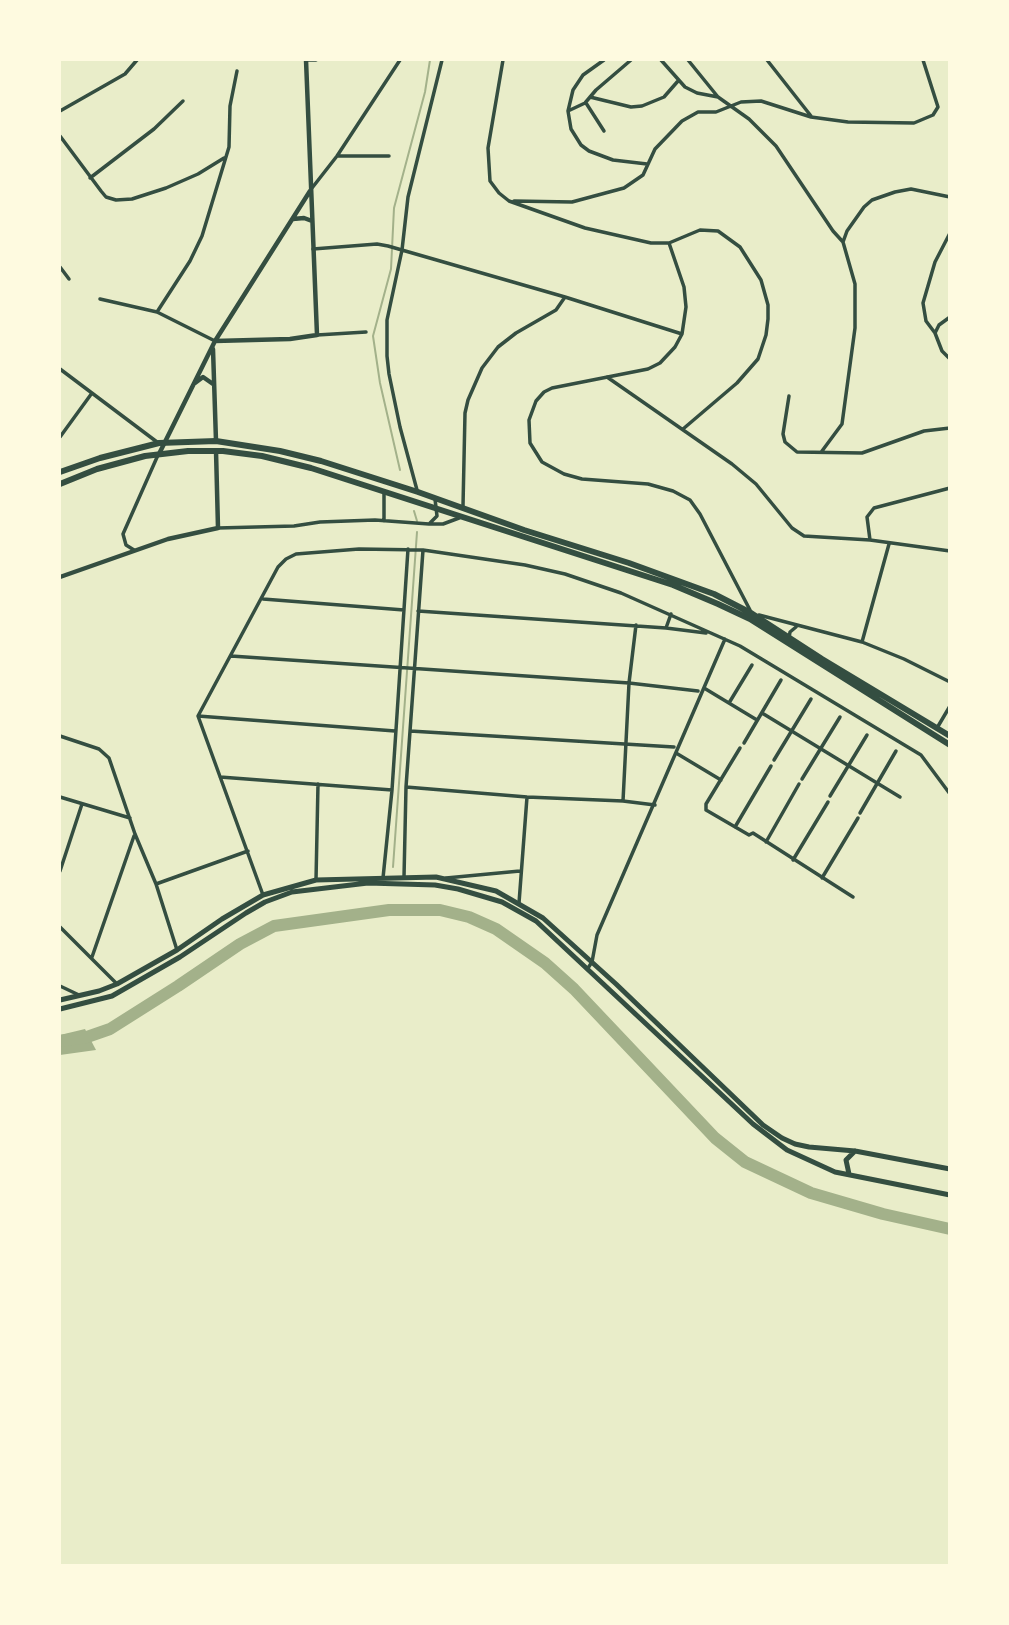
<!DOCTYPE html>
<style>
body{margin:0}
#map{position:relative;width:1009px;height:1625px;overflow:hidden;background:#e9edc9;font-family:"Titillium Web",sans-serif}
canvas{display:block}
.frame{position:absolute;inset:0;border:61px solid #fefae0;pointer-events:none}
</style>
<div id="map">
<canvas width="1009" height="1625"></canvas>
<div class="frame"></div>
</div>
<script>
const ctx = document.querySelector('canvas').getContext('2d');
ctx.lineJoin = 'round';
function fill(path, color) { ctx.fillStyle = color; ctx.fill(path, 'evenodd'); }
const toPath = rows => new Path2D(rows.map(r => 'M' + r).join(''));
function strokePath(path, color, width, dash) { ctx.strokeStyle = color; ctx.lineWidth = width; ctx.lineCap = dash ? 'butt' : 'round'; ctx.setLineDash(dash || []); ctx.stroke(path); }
fill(toPath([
 [85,1029,96,1050,60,1055,60,1035]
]), '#a3b18a');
strokePath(toPath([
 [400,470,380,383,373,336,391,269,394,208,425,92,430,60],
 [414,511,417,521],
 [393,867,417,532]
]), '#a3b18a', 2);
strokePath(toPath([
 [60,1041,87,1037,110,1029,178,986,240,944,274,926,389,910,440,910,469,917,496,929,545,963,574,989,715,1138,745,1162,811,1193,883,1214,950,1229]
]), '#a3b18a', 12);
strokePath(toPath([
 [306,60,316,60],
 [503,60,488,148,490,181,499,193,509,201,585,228,651,243,669,243,700,230,718,231,740,247,761,280,768,305,768,319,766,335,758,359,737,383,683,429],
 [604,60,583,75,573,90,568,111,571,129,581,145,589,151,613,160,647,164],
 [661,60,685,87,697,93,718,97],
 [688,60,718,97,749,119,776,146,833,231,843,242],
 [767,60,811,116],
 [590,97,631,107,642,106,664,97,678,81],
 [586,103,604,131],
 [60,111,125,74,137,60],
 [568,111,585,103,596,90,631,60],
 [60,136,101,191,106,197,116,200,132,199,166,188,198,174,224,158],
 [337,156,389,156],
 [90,178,154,129,183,101],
 [312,188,337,156,400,60],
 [514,201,572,202,624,188,643,175,655,149,682,121,698,112,716,112,741,102,761,101,811,117,848,122,914,123,933,115,938,107,923,60],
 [669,243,684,287,686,307,682,334,675,347,660,363,648,369,552,388,544,392,536,401,529,420,530,443,542,462,564,474,582,479,648,484,673,491,690,500,700,514,750,610],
 [313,249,377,244,388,246,565,297,682,334],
 [60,267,69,279],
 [100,299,157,312,215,341],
 [157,312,190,261,202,236,229,147,230,106,237,71],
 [950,317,939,325,935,333,942,351,950,359],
 [935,333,926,321,923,303,935,262,950,233],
 [317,335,366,332],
 [60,369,157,442],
 [607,377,732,464,756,484,792,528,804,536,870,540,950,551],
 [789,396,783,434,785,442,797,452,862,453,924,431,950,428],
 [60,437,92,393],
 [822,451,842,424,855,328,855,284,843,242,847,231,864,207,872,200,895,192,911,189,950,197],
 [417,490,400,427,389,374,387,356,387,320,402,250,408,197,442,60],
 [463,506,465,413,468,400,482,368,498,347,516,333,556,310,565,297],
 [384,521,384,492],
 [430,523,437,516,435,499],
 [218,528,294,526,320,522,375,520,429,524,443,524,459,518],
 [870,540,867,517,874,508,950,488],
 [134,550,126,545,123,534,158,455],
 [263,599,404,610],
 [418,611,666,628,706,633],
 [759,615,862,642,904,659,950,682],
 [666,628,671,614],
 [789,638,790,632,796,627],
 [862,642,889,544],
 [231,656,629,683,698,691],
 [704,688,757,720],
 [729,703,752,665],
 [762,713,900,797],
 [198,716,395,731],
 [937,728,950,706],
 [410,731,674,747],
 [60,736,99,749,109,758,135,834,156,884,177,950],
 [744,743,781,680],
 [740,748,706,804,706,810,749,835,753,833,853,897],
 [676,753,721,780],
 [774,760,811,699],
 [220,777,392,790],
 [802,779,840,717],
 [406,787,527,797,623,801,655,805],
 [830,796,867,735],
 [60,797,130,818],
 [623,801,629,683,636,625],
 [860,813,896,751],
 [735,827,771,766],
 [766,842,799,784],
 [793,860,828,802],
 [60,871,82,804],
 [404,877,406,787,423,550],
 [383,878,392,790,408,549],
 [446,878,520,871],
 [822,878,858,818],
 [316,880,318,784],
 [156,884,248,851],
 [263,895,198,716,278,567,286,559,296,554,359,549,423,550,525,565,565,574,621,593,740,646,921,755,950,794],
 [519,903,527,797],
 [60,927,117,984],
 [92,957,134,836],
 [588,968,592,962,597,935,725,639],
 [60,986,79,995]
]), '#344e41', 3.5);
strokePath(toPath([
 [293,219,304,218,312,221],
 [215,341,290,339,317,335,306,60],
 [213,349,216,441],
 [195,383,203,377,213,384],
 [159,454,215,341,310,191],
 [60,577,168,539,218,528,216,451]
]), '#344e41', 4.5);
strokePath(toPath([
 [60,1000,99,991,117,984,177,950,222,919,263,895,316,880,436,877,496,891,543,918,616,984,763,1125,782,1138,795,1144,809,1147,855,1151,950,1169],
 [60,1009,112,996,180,957,246,913,265,902,292,892,368,883,435,885,458,889,502,902,536,921,753,1124,787,1150,835,1172,950,1195],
 [849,1174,846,1160,855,1151]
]), '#344e41', 5);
strokePath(toPath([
 [60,472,100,458,159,443,216,441,280,451,321,461,418,492,524,530,629,563,714,594,751,613,822,659,950,736],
 [60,484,97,469,145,456,188,451,223,451,262,456,311,468,673,585,718,604,750,619,950,745]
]), '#344e41', 6);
</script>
